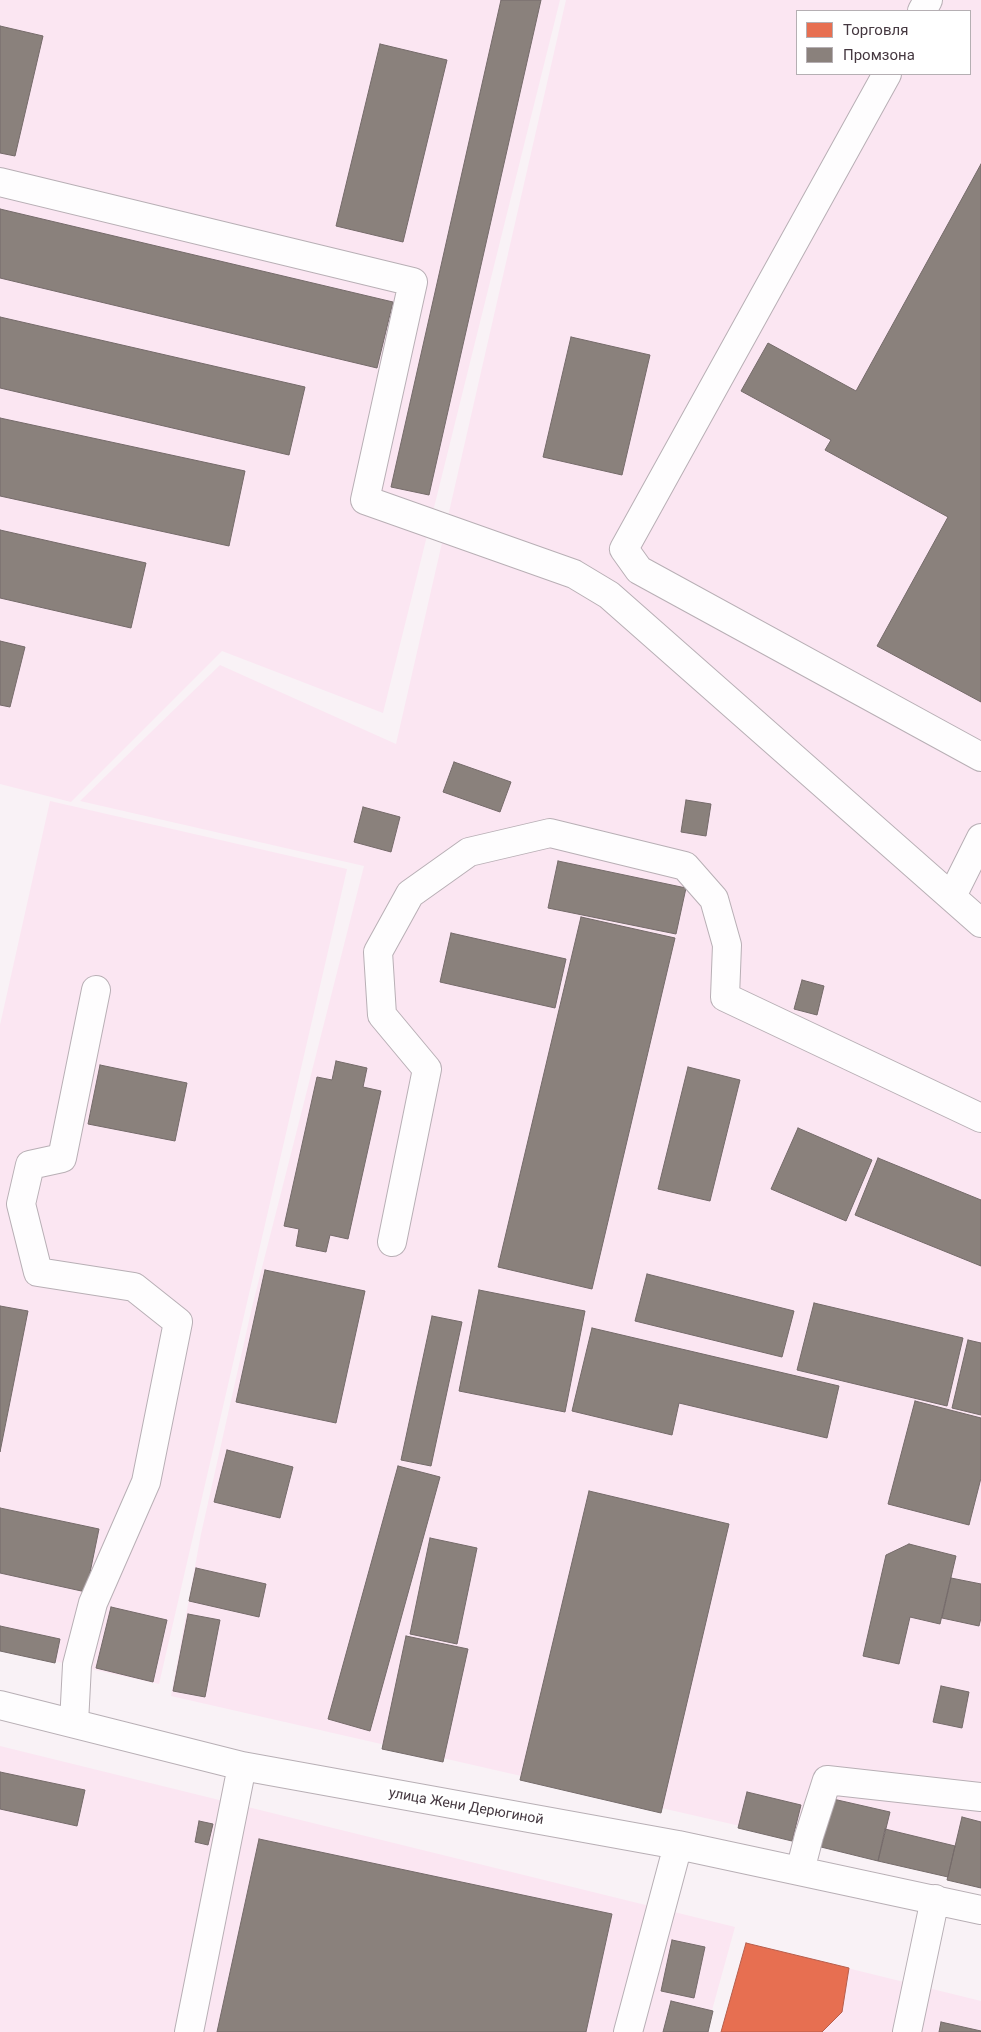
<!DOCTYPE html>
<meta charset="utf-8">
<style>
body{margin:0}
#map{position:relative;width:981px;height:2032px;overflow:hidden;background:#f9f2f6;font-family:Roboto,sans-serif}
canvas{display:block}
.legend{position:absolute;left:796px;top:10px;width:175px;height:65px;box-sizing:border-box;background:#fff;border:1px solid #b5afb3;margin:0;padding:6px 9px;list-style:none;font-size:15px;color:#453840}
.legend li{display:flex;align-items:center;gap:10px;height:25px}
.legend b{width:25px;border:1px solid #b5afb3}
</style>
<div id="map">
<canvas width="981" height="2032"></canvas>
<ul class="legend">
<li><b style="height:14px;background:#e76f51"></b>Торговля</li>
<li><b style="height:14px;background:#8a817c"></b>Промзона</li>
</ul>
</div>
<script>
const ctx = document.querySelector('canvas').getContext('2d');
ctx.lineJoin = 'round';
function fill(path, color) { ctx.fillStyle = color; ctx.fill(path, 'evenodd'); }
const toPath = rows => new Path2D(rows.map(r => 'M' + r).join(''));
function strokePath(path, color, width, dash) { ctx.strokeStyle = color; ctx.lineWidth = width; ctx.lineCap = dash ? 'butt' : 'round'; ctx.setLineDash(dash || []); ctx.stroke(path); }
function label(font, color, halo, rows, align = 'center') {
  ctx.font = font + ' Roboto,sans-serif'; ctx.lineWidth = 5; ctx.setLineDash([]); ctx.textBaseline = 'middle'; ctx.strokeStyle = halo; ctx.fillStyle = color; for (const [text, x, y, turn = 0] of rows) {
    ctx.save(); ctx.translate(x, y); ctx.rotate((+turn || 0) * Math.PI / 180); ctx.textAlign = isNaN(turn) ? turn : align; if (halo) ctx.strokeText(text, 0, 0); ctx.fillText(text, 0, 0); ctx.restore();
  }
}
fill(toPath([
 [0,0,560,0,383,713,222,651,71,802,0,784],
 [566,0,981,0,981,1881,171,1696,201,1534,252,1307,364,866,80,801,220,665,396,744],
 [797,11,970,11,970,74,797,74],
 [50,801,347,869,159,1684,0,1649,0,1025],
 [0,1746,735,1927,706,2032,0,2032],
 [746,1943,981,2001,981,2032,721,2032]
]), '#fbe6f2');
const shops = toPath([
 [746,1943,849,1968,842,2012,822,2032,721,2032,746,1943]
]);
fill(shops, '#e76f51');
strokePath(shops, '#b65e4c', 1);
const industry = toPath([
 [501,0,541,0,429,495,391,487,501,0],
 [0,26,43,36,15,156,0,153,0,26],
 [380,44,447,60,403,242,336,226,380,44],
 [981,164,981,702,877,646,948,517,825,450,831,440,741,391,768,343,856,391,981,164],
 [0,209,393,302,377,368,0,278,0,209],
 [0,317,305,387,289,455,0,388,0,317],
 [571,337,650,355,622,475,543,457,571,337],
 [0,418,245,471,229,546,0,496,0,418],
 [0,530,146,563,131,628,0,598,0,530],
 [0,641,25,647,10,707,0,705,0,641],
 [454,762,511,782,500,812,443,792,454,762],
 [686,800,711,804,706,836,681,832,686,800],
 [363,807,400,817,391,852,354,842,363,807],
 [558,861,686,888,676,934,548,908,558,861],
 [581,917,675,938,592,1289,498,1267,581,917],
 [451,933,566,959,555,1008,440,982,451,933],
 [802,980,824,986,817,1015,794,1009,802,980],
 [336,1061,367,1068,363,1087,381,1091,348,1239,330,1235,326,1252,296,1246,299,1229,284,1226,317,1077,332,1080,336,1061],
 [100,1065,187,1083,175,1141,88,1124,100,1065],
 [688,1067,740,1080,710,1201,658,1189,688,1067],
 [798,1128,872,1160,846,1221,771,1189,798,1128],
 [878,1158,981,1200,981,1266,855,1215,878,1158],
 [265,1270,365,1291,336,1423,236,1402,265,1270],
 [647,1274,794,1311,782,1357,635,1321,647,1274],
 [479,1290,585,1311,565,1412,459,1391,479,1290],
 [814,1303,963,1338,947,1406,797,1370,814,1303],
 [0,1306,28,1311,0,1452,0,1306],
 [432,1316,462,1322,431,1466,401,1460,432,1316],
 [592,1328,839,1386,827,1438,679,1403,672,1435,572,1411,592,1328],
 [968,1340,981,1343,981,1415,952,1408,968,1340],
 [915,1401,981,1418,981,1478,969,1525,888,1504,915,1401],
 [227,1450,293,1467,280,1518,214,1502,227,1450],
 [398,1466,440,1477,370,1731,328,1719,398,1466],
 [589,1491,729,1524,661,1813,520,1780,589,1491],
 [0,1508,99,1529,86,1592,0,1573,0,1508],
 [430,1538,477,1548,457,1644,410,1634,430,1538],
 [909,1544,956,1556,940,1624,910,1617,899,1664,863,1656,886,1555,909,1544],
 [196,1568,266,1584,259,1617,189,1601,196,1568],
 [951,1578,981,1584,981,1618,979,1626,942,1618,951,1578],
 [111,1607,167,1620,153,1682,96,1668,111,1607],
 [188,1614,220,1620,205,1697,173,1691,188,1614],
 [0,1626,60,1639,55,1663,0,1651,0,1626],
 [406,1636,468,1649,443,1762,382,1749,406,1636],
 [941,1686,969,1692,962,1728,933,1722,941,1686],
 [0,1772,85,1790,77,1826,0,1809,0,1772],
 [747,1792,801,1805,792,1841,738,1828,747,1792],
 [833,1799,890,1812,878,1861,821,1847,833,1799],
 [962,1817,981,1822,981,1888,947,1880,962,1817],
 [199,1821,213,1824,208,1845,195,1842,199,1821],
 [885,1829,955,1846,948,1877,878,1861,885,1829],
 [259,1839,612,1914,586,2032,217,2032,259,1839],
 [672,1940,705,1947,694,1998,661,1991,672,1940],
 [671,2001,713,2011,708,2032,663,2032,671,2001],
 [941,2022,981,2031,981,2032,939,2032,941,2022]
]);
fill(industry, '#8a817c');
strokePath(industry, '#756b6a', 1);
const minor = toPath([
 [922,11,928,0],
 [887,74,624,549,639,570,981,757],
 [0,182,413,282,365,500,574,574,609,595,981,923],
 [952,896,981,838],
 [392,1242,427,1069,382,1015,378,952,410,894,469,852,550,833,685,866,714,899,727,945,725,997,981,1118],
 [0,1705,242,1766,678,1845,981,1910],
 [74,1723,77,1665,93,1603,146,1482,178,1322,134,1287,38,1272,21,1204,30,1165,62,1158,96,990],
 [800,1871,809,1836,827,1780,981,1797],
 [189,2032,242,1766],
 [628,2032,678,1845],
 [907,2032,935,1899]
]);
strokePath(minor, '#b8afb5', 30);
strokePath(minor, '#fefdfe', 28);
label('14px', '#453840', '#fff', [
 ["улица Жени Дерюгиной",466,1807,10]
]);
</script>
